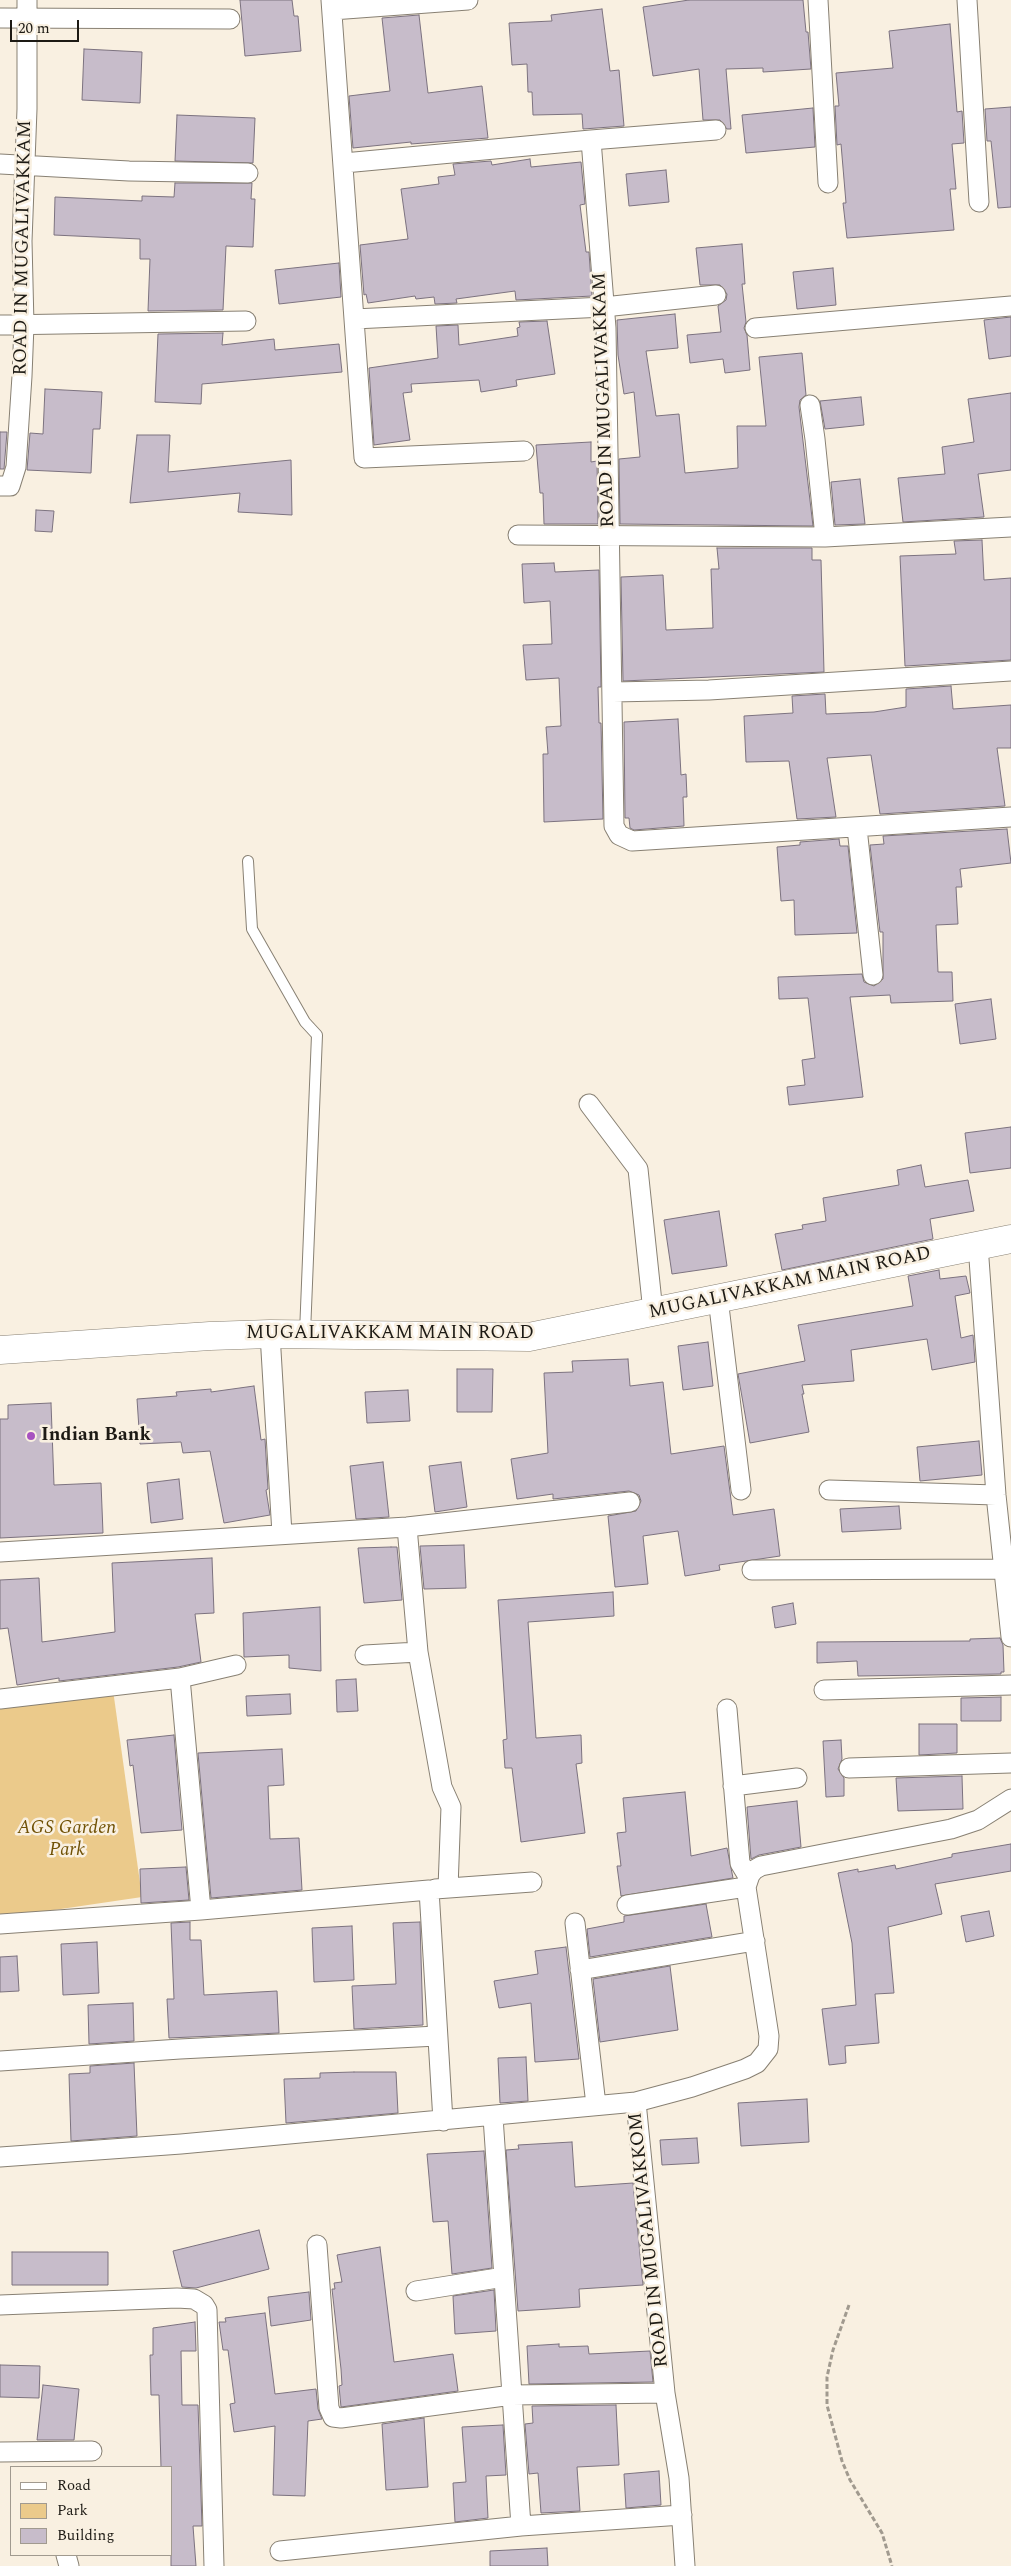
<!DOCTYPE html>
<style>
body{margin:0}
#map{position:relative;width:1011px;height:2566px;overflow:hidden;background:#f9f0e1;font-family:Spectral,serif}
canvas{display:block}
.legend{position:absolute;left:10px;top:2466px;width:162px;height:90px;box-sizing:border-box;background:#f9f0e1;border:1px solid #a19a8f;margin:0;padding:6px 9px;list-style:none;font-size:15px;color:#1d1a14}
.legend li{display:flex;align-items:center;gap:10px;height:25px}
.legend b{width:25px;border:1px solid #a19a8f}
.scale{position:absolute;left:10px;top:20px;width:69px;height:22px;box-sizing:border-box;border:2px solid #1d1a14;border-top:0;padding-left:6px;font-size:15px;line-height:18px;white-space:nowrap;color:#1d1a14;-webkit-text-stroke:4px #f9f0e1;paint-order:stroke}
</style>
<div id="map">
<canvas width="1011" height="2566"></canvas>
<ul class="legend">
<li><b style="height:6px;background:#fff"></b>Road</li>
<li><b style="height:14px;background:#ebca8b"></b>Park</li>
<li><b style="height:14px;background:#c7bcca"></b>Building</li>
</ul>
<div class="scale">20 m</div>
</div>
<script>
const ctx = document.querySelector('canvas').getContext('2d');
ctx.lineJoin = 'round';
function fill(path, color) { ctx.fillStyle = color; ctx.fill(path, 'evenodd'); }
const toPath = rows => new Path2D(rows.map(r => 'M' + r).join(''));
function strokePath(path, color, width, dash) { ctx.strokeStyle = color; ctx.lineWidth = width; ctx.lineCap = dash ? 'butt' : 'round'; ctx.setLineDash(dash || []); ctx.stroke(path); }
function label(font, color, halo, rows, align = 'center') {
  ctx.font = font + ' Spectral,serif'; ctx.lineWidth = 5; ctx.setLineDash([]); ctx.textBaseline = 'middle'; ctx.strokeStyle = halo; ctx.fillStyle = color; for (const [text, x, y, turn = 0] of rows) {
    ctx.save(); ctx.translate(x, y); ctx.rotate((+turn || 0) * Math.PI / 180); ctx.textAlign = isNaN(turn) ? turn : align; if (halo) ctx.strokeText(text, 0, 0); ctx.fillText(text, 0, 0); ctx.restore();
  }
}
fill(toPath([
 [113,1690,142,1897,0,1918,0,1702]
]), '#ebca8b');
const building = toPath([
 [240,0,292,0,294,16,298,16,301,51,245,56,240,0],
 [689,0,803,0,806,32,808,32,811,69,763,72,763,68,726,69,731,129,727,129,720,120,703,120,699,69,653,76,643,7,689,0],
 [602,9,610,71,619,70,624,126,583,129,582,114,533,115,532,92,528,92,527,64,512,65,509,23,552,21,551,15,602,9],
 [419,15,428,93,482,86,488,138,411,144,411,142,353,148,349,96,390,91,382,18,419,15],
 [950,24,957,112,962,111,964,143,952,144,956,189,950,189,954,230,847,238,843,203,846,203,841,144,837,145,835,106,839,106,836,73,893,68,889,31,950,24],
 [84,49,142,52,140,103,82,100,84,49],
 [1011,107,1011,207,998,208,991,141,987,141,985,109,1011,107],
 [813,108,815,147,746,153,742,115,813,108],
 [177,115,255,118,253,163,175,161,177,115],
 [530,159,531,167,581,162,585,204,580,205,586,252,589,252,592,296,516,300,515,291,456,299,457,303,435,304,434,297,416,299,415,296,368,303,366,294,364,295,360,245,408,239,401,189,439,184,438,177,455,175,453,164,491,161,492,165,530,159],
 [666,170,669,202,629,206,626,174,666,170],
 [175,183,252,183,251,199,255,199,253,247,226,246,223,310,148,311,150,259,140,259,140,239,54,235,55,197,142,201,142,196,174,197,175,183],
 [742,244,745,284,742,284,746,322,744,328,747,335,750,370,725,373,723,359,690,363,687,335,721,332,718,306,726,300,727,294,720,285,700,285,696,248,742,244],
 [339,263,341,297,279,304,275,270,339,263],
 [833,268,836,305,797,309,793,272,833,268],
 [675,314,678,348,646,351,656,416,679,414,685,473,738,468,737,426,766,426,759,357,802,353,806,395,800,400,799,407,813,526,620,524,619,459,640,457,634,392,624,394,618,355,617,320,675,314],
 [1011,317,1011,356,989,359,984,320,1011,317],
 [547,321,555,374,516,380,517,386,481,392,479,380,411,384,412,392,403,393,410,440,374,445,369,368,438,358,436,326,458,325,459,345,518,336,517,328,520,327,519,322,547,321],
 [223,333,222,345,274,339,275,350,339,344,342,372,202,384,201,404,155,402,158,334,223,333],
 [45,389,102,392,100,429,93,429,91,473,27,470,30,433,43,434,45,389],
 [1011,393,1011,470,978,474,984,517,903,522,898,478,945,474,942,447,974,442,968,399,1011,393],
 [861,397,864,425,825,429,820,401,861,397],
 [0,432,7,432,4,469,0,469,0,432],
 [137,435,170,435,168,472,291,460,292,515,238,512,240,493,130,503,137,435],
 [591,442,591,462,597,461,598,524,544,524,543,493,540,493,536,445,591,442],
 [860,479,865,524,835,525,831,482,860,479],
 [36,510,54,511,52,532,35,531,36,510],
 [982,540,984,580,1011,578,1011,660,905,666,900,556,956,554,954,541,982,540],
 [717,548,812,548,812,560,821,560,824,672,623,681,621,577,663,575,666,630,713,628,711,569,719,569,717,548],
 [554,563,555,572,599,570,601,687,598,687,599,723,601,723,603,819,544,822,543,754,548,754,546,727,561,726,559,678,526,680,523,645,552,644,550,601,524,603,522,564,554,563],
 [951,686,953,709,1011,705,1011,748,997,748,1005,806,880,814,871,755,827,758,836,817,797,819,789,761,746,762,744,716,793,713,792,696,825,694,826,714,874,712,906,707,906,689,951,686],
 [678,719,681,775,686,774,687,797,683,797,684,826,634,830,630,828,629,818,625,818,624,722,678,719],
 [1007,829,1011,863,960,869,962,887,956,887,958,924,936,925,938,972,952,972,953,1001,891,1003,890,995,850,997,863,1097,789,1105,787,1087,805,1085,802,1060,815,1058,808,998,779,999,778,977,862,974,864,982,874,986,883,979,883,932,880,932,870,845,884,844,883,836,1007,829],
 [839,839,840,846,848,846,857,933,795,935,794,900,781,901,777,847,800,845,800,842,839,839],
 [991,999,996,1039,960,1044,955,1004,991,999],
 [1011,1127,1011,1168,970,1173,965,1133,1011,1127],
 [921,1165,925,1187,968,1180,974,1211,930,1219,933,1239,782,1270,775,1234,803,1229,802,1225,826,1221,823,1198,899,1185,897,1170,921,1165],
 [719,1211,727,1266,672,1274,664,1220,719,1211],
 [939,1270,940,1279,966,1276,970,1293,955,1296,961,1338,973,1335,975,1362,932,1370,927,1339,851,1350,854,1381,802,1385,804,1394,802,1394,809,1432,750,1443,738,1374,805,1361,798,1325,913,1306,908,1276,939,1270],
 [708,1342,713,1386,683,1390,678,1346,708,1342],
 [628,1359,630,1386,663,1382,671,1454,724,1446,733,1515,774,1509,780,1556,719,1565,720,1570,685,1576,678,1531,643,1536,648,1584,615,1587,608,1516,636,1511,641,1501,639,1495,629,1491,553,1499,553,1494,517,1499,511,1459,548,1453,544,1373,573,1372,572,1361,628,1359],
 [457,1369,493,1369,492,1412,457,1412,457,1369],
 [254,1386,261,1440,265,1439,268,1489,266,1490,270,1515,224,1523,210,1451,183,1453,181,1442,140,1444,137,1399,177,1396,176,1392,211,1389,211,1392,254,1386],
 [408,1390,410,1421,367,1423,365,1392,408,1390],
 [51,1403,54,1485,101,1483,103,1533,0,1538,0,1419,8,1419,8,1405,51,1403],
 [979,1441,982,1475,920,1481,917,1447,979,1441],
 [383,1462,389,1517,356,1519,350,1466,383,1462],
 [461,1462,467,1507,435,1512,429,1466,461,1462],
 [179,1479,183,1519,151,1523,147,1483,179,1479],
 [899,1506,901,1529,842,1532,840,1509,899,1506],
 [464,1545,466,1588,424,1589,420,1546,464,1545],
 [391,1547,397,1547,402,1600,364,1603,358,1548,391,1547],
 [212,1558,214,1613,195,1614,201,1662,178,1667,59,1681,59,1678,17,1685,8,1628,0,1629,0,1580,39,1578,42,1642,115,1632,112,1563,212,1558],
 [613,1592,614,1616,528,1622,536,1738,581,1735,582,1763,576,1764,585,1833,521,1842,512,1768,505,1768,503,1740,507,1739,498,1600,613,1592],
 [793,1603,796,1624,775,1628,772,1607,793,1603],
 [320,1607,321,1671,289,1668,289,1655,244,1657,243,1613,320,1607],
 [1000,1638,1003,1645,1004,1672,1001,1672,1001,1674,858,1676,857,1661,817,1663,817,1642,970,1641,970,1639,1000,1638],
 [356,1679,358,1711,337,1712,336,1680,356,1679],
 [290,1694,291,1714,247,1716,246,1696,290,1694],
 [1001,1697,1001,1721,961,1721,961,1698,1001,1697],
 [919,1724,957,1724,957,1753,919,1755,919,1724],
 [174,1735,182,1830,141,1833,133,1765,130,1766,127,1740,174,1735],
 [841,1740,842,1759,838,1769,844,1778,844,1796,826,1797,823,1741,841,1740],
 [282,1749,284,1785,268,1786,270,1839,299,1838,302,1890,211,1898,198,1753,282,1749],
 [962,1776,963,1809,898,1811,896,1778,962,1776],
 [685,1792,691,1856,727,1848,733,1878,621,1896,617,1866,621,1866,617,1833,626,1832,623,1798,685,1792],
 [797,1801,801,1847,759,1855,751,1859,747,1807,797,1801],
 [1011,1844,1011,1871,935,1884,942,1914,888,1927,894,1993,875,1994,879,2043,845,2046,846,2063,829,2065,822,2009,856,2005,852,1943,838,1873,858,1869,858,1872,895,1865,896,1869,952,1857,952,1854,1011,1844],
 [186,1867,189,1900,141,1903,140,1869,186,1867],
 [706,1904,712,1937,590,1957,587,1929,624,1922,624,1916,706,1904],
 [989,1911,994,1936,966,1942,961,1916,989,1911],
 [190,1922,190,1940,201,1940,204,1995,277,1991,279,2033,169,2038,167,1999,174,1999,171,1923,190,1922],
 [420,1922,423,2025,354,2029,352,1986,396,1984,393,1923,420,1922],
 [352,1926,354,1980,314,1982,312,1928,352,1926],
 [97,1942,99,1993,63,1995,61,1944,97,1942],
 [566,1947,579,2059,535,2062,531,2003,499,2008,494,1981,538,1974,535,1951,566,1947],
 [17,1956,19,1991,0,1992,0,1957,17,1956],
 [670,1966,678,2030,600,2042,593,1979,670,1966],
 [133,2003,134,2041,89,2044,88,2005,133,2003],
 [526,2057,528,2101,500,2103,498,2058,526,2057],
 [134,2063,137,2136,71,2141,69,2074,90,2073,90,2066,134,2063],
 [354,2072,396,2072,398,2113,286,2123,284,2079,320,2078,320,2073,354,2072],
 [807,2099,809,2142,741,2146,738,2103,807,2099],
 [697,2138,699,2163,662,2165,660,2140,697,2138],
 [572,2142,575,2187,633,2183,643,2285,579,2289,580,2307,518,2311,506,2150,519,2149,518,2145,572,2142],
 [484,2151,492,2268,452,2274,448,2221,433,2222,427,2154,484,2151],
 [259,2230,269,2269,196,2288,182,2287,173,2251,259,2230],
 [380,2247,394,2362,453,2354,458,2391,341,2407,339,2386,342,2385,341,2369,332,2289,335,2289,334,2283,342,2282,337,2255,380,2247],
 [12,2252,108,2252,108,2285,12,2285,12,2252],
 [494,2290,496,2331,455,2334,453,2296,494,2290],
 [309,2292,311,2320,271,2326,268,2297,309,2292],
 [265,2313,275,2394,316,2389,318,2409,322,2419,308,2421,305,2496,273,2495,275,2426,234,2432,230,2404,235,2403,228,2350,223,2350,219,2322,226,2322,225,2318,265,2313],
 [195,2322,196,2351,181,2351,182,2405,198,2405,202,2526,193,2526,196,2566,171,2566,171,2467,161,2467,159,2395,151,2395,150,2355,153,2355,153,2328,195,2322],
 [559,2344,559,2347,588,2346,589,2354,650,2351,653,2382,529,2384,527,2346,559,2344],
 [0,2365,40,2366,39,2398,0,2397,0,2365],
 [43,2385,79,2389,74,2440,37,2440,43,2385],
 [616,2405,619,2465,577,2467,580,2511,541,2513,538,2473,529,2474,525,2424,533,2423,532,2406,616,2405],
 [424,2418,428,2487,386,2490,382,2424,424,2418],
 [503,2425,506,2475,486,2476,488,2518,455,2522,453,2483,466,2482,462,2427,503,2425],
 [659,2471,661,2505,626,2508,624,2474,659,2471],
 [547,2548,548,2566,490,2566,490,2551,547,2548]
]);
fill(building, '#c7bcca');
strokePath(building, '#7c727f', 1);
const lane = toPath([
 [248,861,252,929,305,1022,317,1035,305,1333]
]);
const street = toPath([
 [331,0,364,458,524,451],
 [818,0,828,183],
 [967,0,979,202],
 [332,10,468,0],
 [0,18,230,19],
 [591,140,716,130],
 [344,163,591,140,606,328,614,826,619,835,632,841,1011,817],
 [0,164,129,171,248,173],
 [354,319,604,307,716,295],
 [0,325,246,321],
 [755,328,1011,306],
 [810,405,815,439,825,537],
 [0,486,10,486,16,467,22,376,24,325,22,241,27,109,27,0],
 [518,535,825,537,1011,527],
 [613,692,709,690,1011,671],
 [857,828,873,975],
 [589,1104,638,1169,653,1312],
 [978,1245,996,1495,1011,1637],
 [718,1298,741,1490],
 [270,1334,282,1534],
 [829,1490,996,1495],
 [407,1527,418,1652],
 [0,1552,407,1527,630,1502],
 [752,1570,1004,1569],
 [365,1655,418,1652,442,1787,451,1807,448,1888],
 [180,1678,236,1665],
 [824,1690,1011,1685],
 [0,1699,180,1678,201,1910],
 [727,1709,740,1863,749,1878],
 [849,1768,1011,1763],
 [733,1786,797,1778],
 [435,1889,532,1882],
 [627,1905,746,1887],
 [575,1923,596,2105],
 [0,1924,201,1910,429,1890,443,2121],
 [580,1970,755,1941],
 [0,2061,180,2049,437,2036],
 [493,2117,512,2395,665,2393],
 [0,2157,181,2144,636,2102],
 [317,2245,329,2408,333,2417,341,2418,512,2395,521,2526,682,2515],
 [416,2291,504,2277],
 [0,2305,177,2298,194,2299,204,2305,207,2310,214,2566],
 [0,2452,92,2451],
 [280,2551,521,2526],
 [66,2555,69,2566],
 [685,2566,679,2478,665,2393,636,2102,692,2087,745,2069,757,2063,768,2049,769,2036,746,1887,750,1875,754,1870,761,1866,951,1829,978,1820,1011,1799]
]);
const secondary = toPath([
 [0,1350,210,1336,270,1334,529,1337,1011,1239]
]);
strokePath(lane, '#888073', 12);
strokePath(street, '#888073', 21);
strokePath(secondary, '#888073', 29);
strokePath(toPath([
 [849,2305,833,2350,827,2377,827,2405,842,2461,850,2480,882,2533,892,2566]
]), '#a19a8f', 3, [5, 2.5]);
strokePath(lane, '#fff', 10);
strokePath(street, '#fff', 19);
strokePath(secondary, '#fff', 28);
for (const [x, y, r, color] of [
 [31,1436,5,"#a752c0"]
]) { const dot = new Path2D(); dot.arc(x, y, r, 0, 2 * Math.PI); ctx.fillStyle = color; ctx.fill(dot); strokePath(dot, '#f9f0e1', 2); }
label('19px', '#1d1a14', '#f9f0e1', [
 ["ROAD IN MUGALIVAKKAM",24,248,-89],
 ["ROAD IN MUGALIVAKKAM",605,400,-92],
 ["MUGALIVAKKAM MAIN ROAD",790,1284,-12],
 ["MUGALIVAKKAM MAIN ROAD",390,1334],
 ["ROAD IN MUGALIVAKKOM",650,2240,-96]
]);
label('bold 19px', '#1d1a14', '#f9f0e1', [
 ["Indian Bank",41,1436]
], 'left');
label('italic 19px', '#705105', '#f9f0e1', [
 ["AGS Garden",67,1829],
 ["Park",67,1851]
]);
</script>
